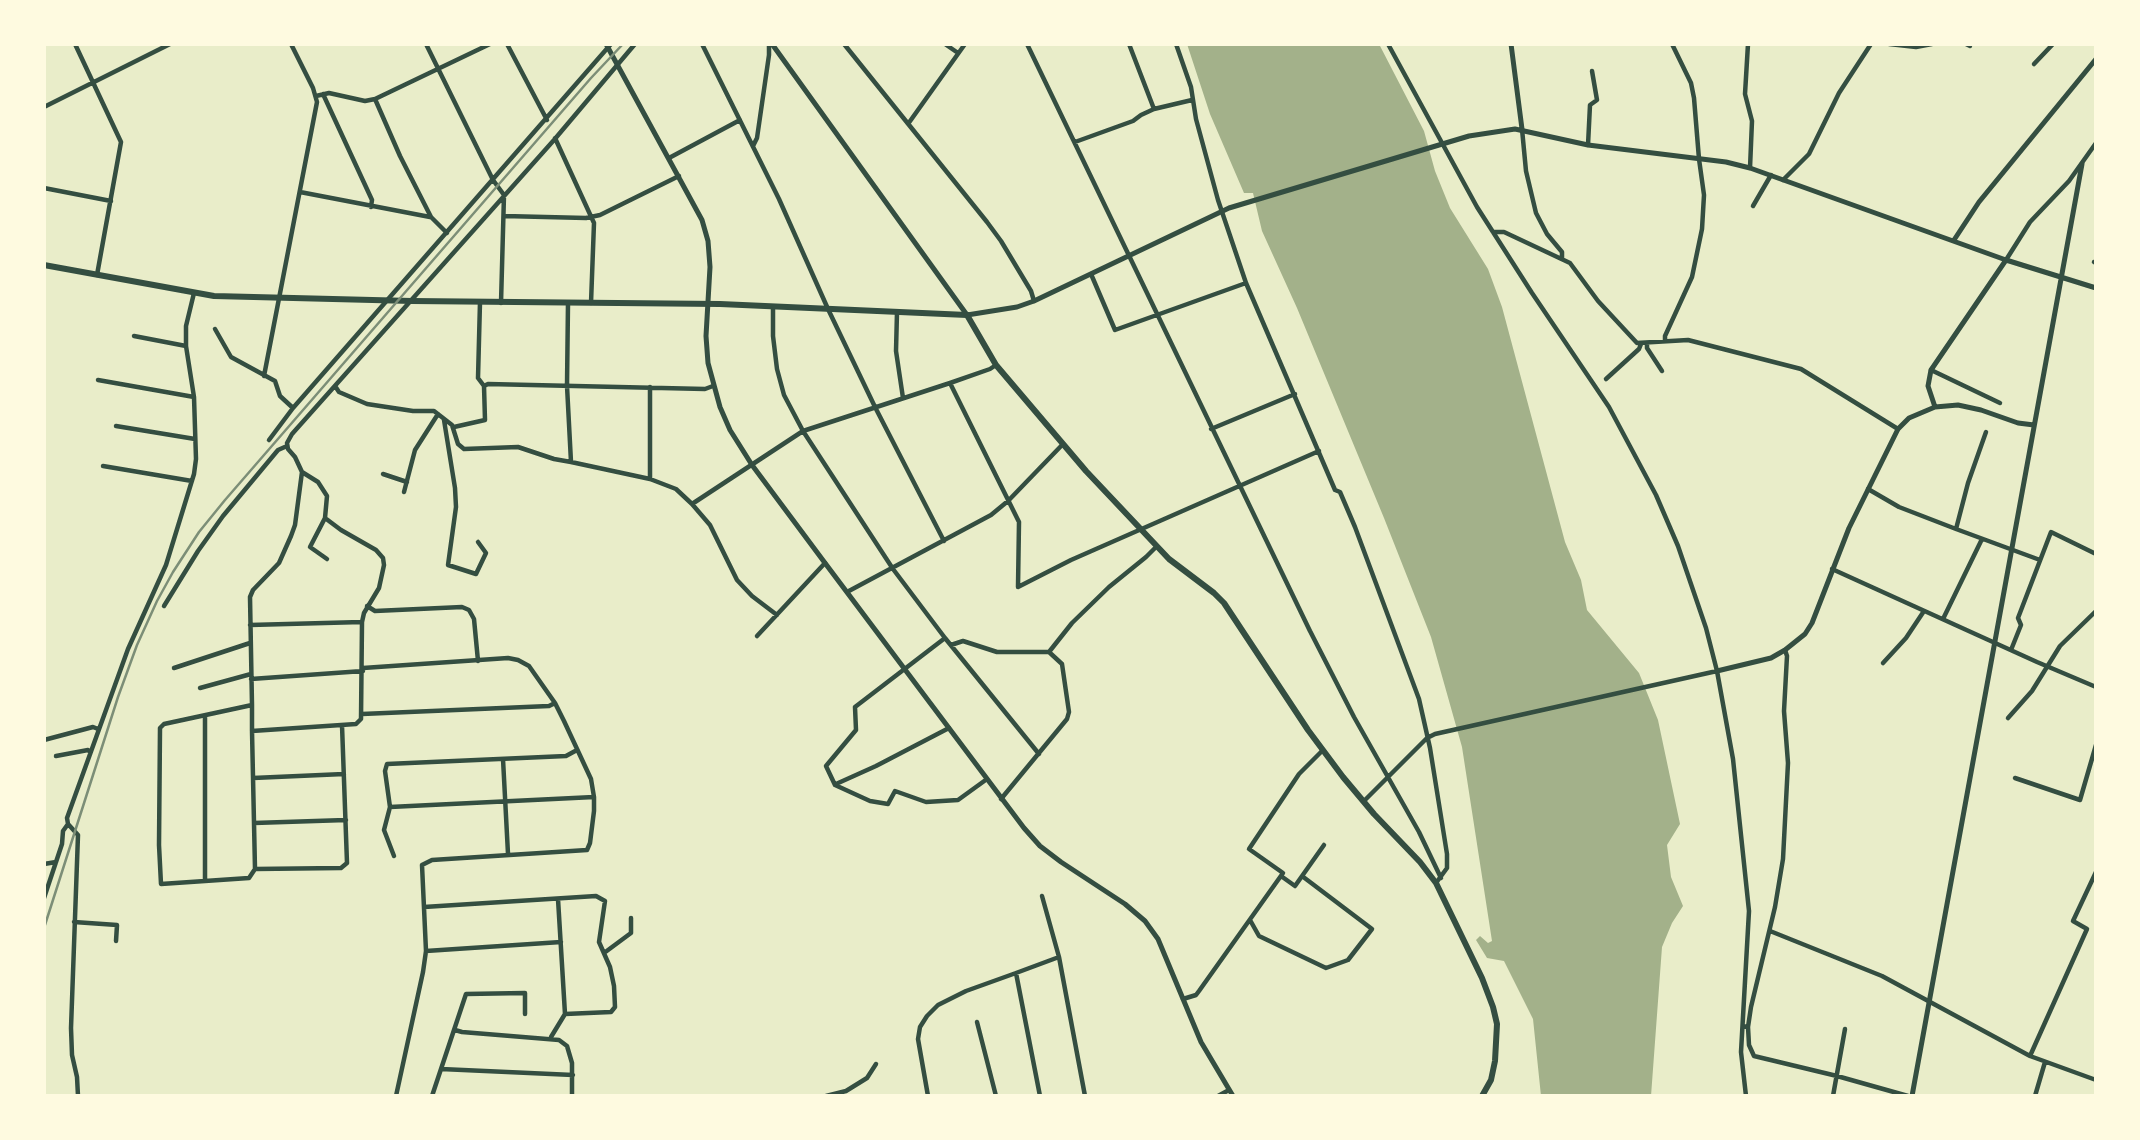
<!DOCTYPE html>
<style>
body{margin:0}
#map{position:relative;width:2140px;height:1140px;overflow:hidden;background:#e9edc9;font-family:Arial,sans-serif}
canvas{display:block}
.frame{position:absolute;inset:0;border:46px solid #fefae0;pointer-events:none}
</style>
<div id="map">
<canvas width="2140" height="1140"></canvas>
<div class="frame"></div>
</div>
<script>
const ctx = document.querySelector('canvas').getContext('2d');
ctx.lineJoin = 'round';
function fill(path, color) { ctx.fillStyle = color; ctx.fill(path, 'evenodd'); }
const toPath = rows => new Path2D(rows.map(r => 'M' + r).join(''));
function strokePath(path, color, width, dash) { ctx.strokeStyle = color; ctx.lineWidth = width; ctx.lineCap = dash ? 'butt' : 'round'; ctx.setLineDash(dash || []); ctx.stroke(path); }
fill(toPath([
 [1187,44,1379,44,1424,131,1435,171,1450,208,1488,269,1502,307,1565,542,1581,580,1587,610,1639,673,1658,720,1680,824,1667,845,1671,877,1683,906,1672,923,1662,947,1651,1096,1541,1096,1533,1019,1504,961,1487,958,1476,940,1480,936,1488,943,1492,941,1462,747,1431,637,1384,518,1297,308,1262,231,1253,193,1244,193,1210,114]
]), '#a3b18a');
strokePath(toPath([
 [75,44,121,142,97,275],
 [426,44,493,180,504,195,501,303],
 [507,44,547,120],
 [702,44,779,199,828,309,875,407,944,541],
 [844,44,987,222,1001,241,1031,291,1034,301],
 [945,44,958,53],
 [1027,44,1310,631,1354,717,1419,832,1441,878],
 [1129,44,1154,109],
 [1176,44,1191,87,1196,119,1218,200,1246,283,1335,490,1340,492,1355,527,1419,699,1430,748,1447,854,1447,868,1436,883],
 [1388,44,1477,207,1532,293,1609,407,1656,495,1678,546,1706,628,1717,671,1733,759,1749,911,1741,1052,1746,1096],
 [1748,44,1745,94,1752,121,1750,168],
 [1889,44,1916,47,1932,44],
 [1966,44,1970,46],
 [2034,64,2053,44],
 [323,94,372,200,371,207],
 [316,96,329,93,365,101,375,99,490,44],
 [375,99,400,156,431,217,447,233],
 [44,107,170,44],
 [908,124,965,44],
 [1522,129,1526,171,1536,213,1547,234,1562,252,1562,258],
 [555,138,594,223,591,303],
 [1075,142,1133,121,1141,115,1154,109,1192,100],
 [1588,145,1590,105,1597,100,1592,71],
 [753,146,757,138,769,55,769,44],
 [669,158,740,120],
 [1783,180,1809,154,1839,93,1871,44],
 [44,188,111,201],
 [300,192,430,217],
 [1753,206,1771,175],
 [504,216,586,218,600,215,679,176],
 [1493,232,1504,232,1570,263,1598,301,1637,343,1688,340,1801,369,1898,429],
 [2006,260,2030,222,2069,181,2096,143],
 [2094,262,2096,263],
 [1091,274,1115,330,1246,283],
 [480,302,478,378,484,386,488,384,705,389,713,386],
 [568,303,567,386,571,462,650,479,676,489,692,504,803,431,950,383,990,369,996,365],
 [773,307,773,336,777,369,784,395,803,431,893,569,945,638,1039,754],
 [897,312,896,351,903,398],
 [215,329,231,357,275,381,280,396,293,408],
 [134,336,186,346],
 [1665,340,1665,336,1692,277,1702,229,1704,195,1699,159,1694,98,1691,83,1672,44],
 [1647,343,1647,348,1662,371],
 [1931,370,2000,403],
 [264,376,317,102,313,88,291,44],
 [1606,379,1639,349,1641,344],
 [98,380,194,397],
 [950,383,1019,522,1018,587,1071,560,1319,451],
 [335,386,339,392,367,404,413,411,434,411,452,425,458,444,464,449,518,447,554,459,571,462],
 [444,420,455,488,456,507,448,565,476,574,486,553,478,542],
 [116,426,195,439],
 [454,427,485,420,484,386],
 [1211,429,1295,394],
 [1986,432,1968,483,1956,529,2040,560],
 [269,440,293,408,611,44],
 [103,466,192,481],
 [383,474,407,482],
 [650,479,650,387],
 [1868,489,1899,507,1956,529],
 [404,492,415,450,438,414],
 [692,504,710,525,737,580,752,596,777,615],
 [325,518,310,547,327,559],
 [1832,569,2037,662,2096,687],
 [847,592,991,515,1008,501,1063,444],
 [164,606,198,551,223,516,278,450,287,446],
 [367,606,375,611,462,607,469,610,474,619,478,661],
 [1943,619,1982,539],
 [250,625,362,622],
 [757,636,825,563],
 [945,638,855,707,856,730,826,766,835,785,870,801,888,804,895,791,926,802,958,800,987,779],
 [951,645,963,641,997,652,1049,652,1062,664,1069,712,1067,719,1001,799],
 [2011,650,2021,625,2018,618,2051,532,2096,554],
 [1049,652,1072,623,1109,587,1146,557,1157,546],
 [1883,663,1906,638,1924,611],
 [174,668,250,643],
 [363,668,508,658,518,660,529,666,555,703,564,721,591,779,594,797,594,811,590,843,587,850,432,860,422,865,426,951,423,972,396,1096],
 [251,679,363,671],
 [200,688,251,674],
 [252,705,164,724,160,728,159,845,161,884,249,878,255,869,252,731,252,705,250,597,253,590,279,563,291,536,295,525,302,472],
 [362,714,549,706,555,703],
 [205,717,205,880],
 [2008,718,2032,691,2060,646,2096,611],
 [252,731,356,724,361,719,362,622,364,613,379,588,384,565,383,558,376,550,341,530,325,518,327,496,318,482,302,472,295,457,288,449,287,443,292,434,554,140,635,44],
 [44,740,93,727,98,729],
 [56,756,88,750,90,752],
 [503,759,508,854],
 [253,778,344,774],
 [2015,778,2080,800,2096,745],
 [836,784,876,766,949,728],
 [1364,801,1427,738,1435,734,1717,671],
 [390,807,594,797],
 [254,823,346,820],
 [394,856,384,830,390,807,385,771,387,764,566,756,577,750],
 [44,864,56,862],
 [255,869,341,868,347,863,342,725],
 [1281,876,1295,886,1324,845],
 [1042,896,1059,957,1085,1096],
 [44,898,62,844,63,831,68,824],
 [424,907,596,896,605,901,599,942,610,967,614,986,615,1007,611,1012,565,1014],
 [1250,920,1259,936,1326,968,1348,960,1372,929,1302,876],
 [74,922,117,925,116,941],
 [1770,931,1882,976,2030,1056,2096,1080],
 [426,951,561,942],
 [604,953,631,933,631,918],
 [1183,999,1196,995,1199,991,1283,873,1249,849,1299,774,1323,750],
 [977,1022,996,1096],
 [1743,1026,1748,1027,1751,1007,1775,907,1783,859,1788,763,1784,711,1787,656,1785,650],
 [1748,1027,1749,1045,1754,1056,1837,1076,1908,1096],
 [455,1030,462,1032,559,1040,567,1046,572,1063,572,1096],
 [551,1037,565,1014,558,899],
 [2030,1056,2087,929,2073,921,2096,872],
 [441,1069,573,1075],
 [78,1096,77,1077,72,1055,71,1028,78,835,68,824,67,818,128,649,166,565,194,474,196,459,194,397,186,346,186,326,194,293],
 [432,1096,466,994,525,993,525,1014],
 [826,1096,846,1091,867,1078,876,1064],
 [928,1096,918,1039,920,1027,927,1016,938,1005,966,991,1016,973],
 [1040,1096,1016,973,1059,957],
 [1218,1096,1229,1090],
 [1833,1096,1845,1029],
 [2035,1096,2045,1062]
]), '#344e41', 4.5);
strokePath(toPath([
 [606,44,702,220,708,241,710,267,706,336,708,363,720,407,730,430,752,465,825,563,1024,828,1040,846,1061,862,1125,904,1145,921,1158,939,1201,1042,1233,1096],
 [772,44,967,315,1017,307,1034,301,1229,208,1469,136,1515,129,1588,145,1726,162,1750,168,2006,260,2096,288],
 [1511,44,1522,129],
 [1954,240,1979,202,2096,59],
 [1935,407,1928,386,1931,370,2006,260],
 [1717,671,1771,658,1785,650,1805,634,1812,623,1849,528,1898,429,1909,418,1935,407,1958,405,1981,410,2018,423,2034,425],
 [1912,1096,2082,164]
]), '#344e41', 5);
strokePath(toPath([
 [44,265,214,296,412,301,720,304,967,315]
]), '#344e41', 6);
strokePath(toPath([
 [967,315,996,365,1086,471,1169,559,1214,593,1224,603,1308,730,1343,777,1374,814,1420,862,1436,883,1482,978,1493,1007,1497,1024,1495,1061,1491,1080,1482,1096]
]), '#344e41', 6);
strokePath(toPath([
 [44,928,118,697,137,645,157,601,173,572,199,532,225,500,591,78,623,44]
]), '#7c8e77', 2.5);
</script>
